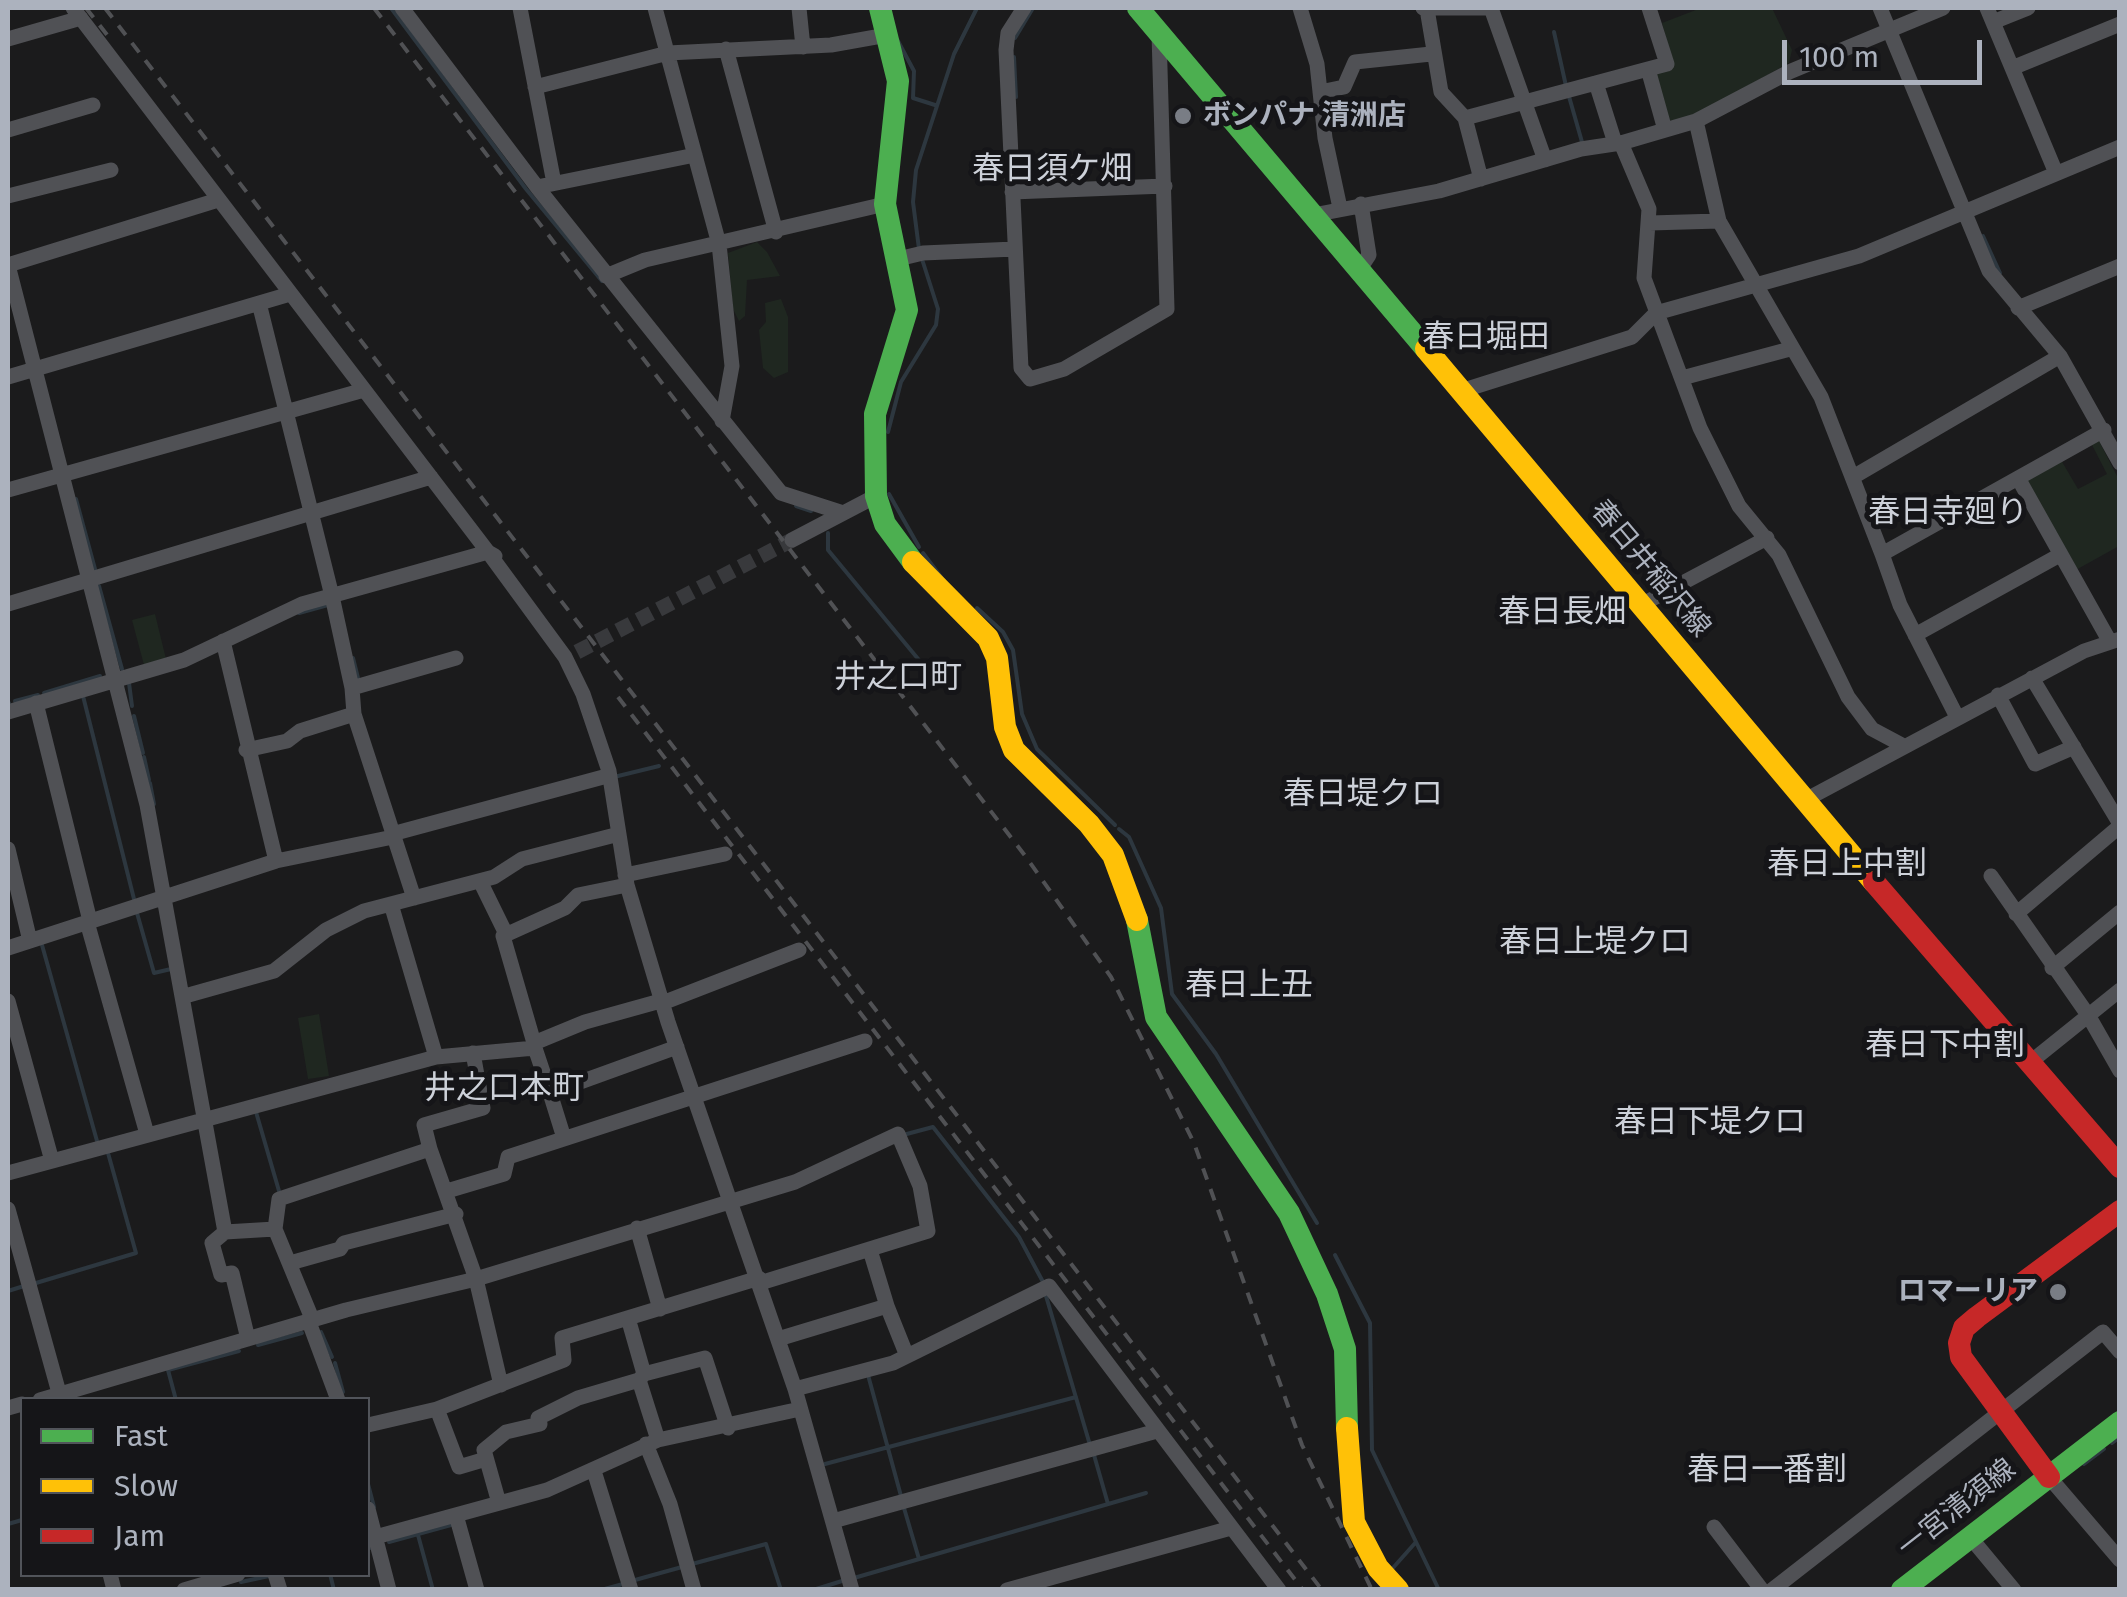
<!DOCTYPE html>
<meta charset="utf-8">
<style>
body{margin:0}
#map{position:relative;width:2127px;height:1597px;overflow:hidden;background:#1b1b1c;font-family:"Fira Sans",sans-serif}
canvas{display:block}
.frame{position:absolute;inset:0;border:10px solid #acb2be;pointer-events:none}
.legend{position:absolute;left:20px;top:1397px;width:350px;height:180px;box-sizing:border-box;background:#151518;border:2px solid #51545a;margin:0;padding:12px 18px;list-style:none;font-size:30px;color:#acb2be}
.legend li{display:flex;align-items:center;gap:20px;height:50px}
.legend b{width:50px;border:2px solid #51545a}
.scale{position:absolute;left:1782px;top:40px;width:200px;height:45px;box-sizing:border-box;border:5px solid #acb2be;border-top:0;padding-left:12px;font-size:30px;line-height:35px;white-space:nowrap;color:#acb2be;-webkit-text-stroke:8px #151518;paint-order:stroke}
</style>
<div id="map">
<canvas width="2127" height="1597"></canvas>
<div class="frame"></div>
<ul class="legend">
<li><b style="height:12px;background:#4caf50"></b>Fast</li>
<li><b style="height:12px;background:#ffc107"></b>Slow</li>
<li><b style="height:12px;background:#c62828"></b>Jam</li>
</ul>
<div class="scale">100 m</div>
</div>
<script>
const ctx = document.querySelector('canvas').getContext('2d');
ctx.lineJoin = 'round';
function fill(path, color) { ctx.fillStyle = color; ctx.fill(path, 'evenodd'); }
const toPath = rows => new Path2D(rows.map(r => 'M' + r).join(''));
function strokePath(path, color, width, dash) { ctx.strokeStyle = color; ctx.lineWidth = width; ctx.lineCap = dash ? 'butt' : 'round'; ctx.setLineDash(dash || []); ctx.stroke(path); }
function label(font, color, halo, rows, align = 'center') {
  ctx.font = font + ' "Fira Sans","Noto Sans JP",sans-serif'; ctx.lineWidth = 10; ctx.setLineDash([]); ctx.textBaseline = 'middle'; ctx.strokeStyle = halo; ctx.fillStyle = color; for (const [text, x, y, turn = 0] of rows) {
    ctx.save(); ctx.translate(x, y); ctx.rotate((+turn || 0) * Math.PI / 180); ctx.textAlign = isNaN(turn) ? turn : align; if (halo) ctx.strokeText(text, 0, 0); ctx.fillText(text, 0, 0); ctx.restore();
  }
}
fill(toPath([
 [1701,8,1772,8,1792,50,1789,63,1697,114,1673,121,1666,119,1656,73,1673,64,1662,23],
 [757,242,767,252,780,276,747,280,745,316,739,321,733,309,728,253],
 [781,299,788,317,788,372,774,378,763,368,759,330,766,322,765,303],
 [2098,439,2119,480,2119,546,2074,571,2025,485,2028,478,2061,460,2078,489,2107,474,2091,443],
 [155,614,166,659,144,665,132,620],
 [319,1014,329,1076,308,1079,298,1018]
]), '#1f2720');
strokePath(toPath([
 [391,8,526,189,602,281],
 [1554,32,1566,86],
 [1015,38,1033,8],
 [898,41,914,71,913,98,935,105],
 [1014,57,1016,97],
 [1568,93,1582,142],
 [1983,236,2000,273],
 [919,249,913,202,916,170,954,54,977,8],
 [888,432,901,382,936,325,938,309,921,256],
 [889,494,919,547],
 [76,499,95,569],
 [796,506,811,511],
 [828,533,828,550,938,683],
 [923,553,944,581],
 [99,586,122,669],
 [977,608,1003,632,1013,650,1022,714,1037,749,1115,825],
 [299,613,328,605],
 [353,658,358,678],
 [129,683,132,706],
 [44,693,100,676],
 [83,696,134,899],
 [15,701,38,695],
 [8,704,9,703],
 [134,716,143,753],
 [144,757,149,780],
 [614,777,659,766],
 [150,783,154,804],
 [1119,829,1129,837,1161,908,1172,994,1216,1054,1317,1223],
 [137,913,154,973,171,969],
 [42,945,97,1141],
 [256,1112,279,1191],
 [903,1135,933,1127,1019,1237,1043,1282],
 [1335,1255,1370,1323,1372,1450,1439,1590],
 [36,1283,136,1253,108,1153],
 [8,1291,24,1286],
 [1046,1296,1090,1445],
 [321,1332,332,1357],
 [258,1345,302,1333],
 [335,1363,343,1392],
 [868,1375,901,1496],
 [176,1400,168,1370,239,1351],
 [2112,1443,2120,1437],
 [1094,1455,1108,1504],
 [825,1464,1076,1397],
 [2084,1464,2104,1449],
 [368,1484,374,1507],
 [904,1508,919,1559],
 [8,1524,22,1520],
 [418,1535,433,1590],
 [389,1542,451,1525],
 [368,1548,370,1548],
 [692,1564,766,1544,781,1590],
 [1392,1569,1416,1542],
 [330,1574,334,1590],
 [854,1578,1146,1493],
 [635,1580,682,1567],
 [241,1582,269,1576],
 [601,1590,623,1584],
 [813,1590,842,1581]
]), '#2d373f', 4);
strokePath(toPath([
 [577,652,792,540]
]), '#38393c', 15, [15, 8]);
strokePath(toPath([
 [73,8,488,552,565,657,583,694,609,771,627,885,668,1022,795,1389,852,1590],
 [402,8,537,187],
 [520,8,554,183],
 [655,8,719,244,732,366,722,421],
 [799,8,803,47],
 [1024,8,1008,33,1006,50,1021,368,1030,379,1064,369,1167,309,1159,34],
 [1300,8,1317,64,1325,138,1340,208],
 [1423,8,1489,8],
 [1491,8,1545,160],
 [1649,8,1667,64,1648,69,1665,130],
 [1880,8,1989,271,2060,356,2120,463],
 [1987,8,2056,173],
 [1427,9,1441,92,1465,118,1481,179],
 [1993,22,2028,8],
 [8,39,81,18],
 [726,49,776,232],
 [2012,68,2120,24],
 [1596,83,1615,143],
 [535,87,668,53,831,45,887,35],
 [1320,92,1344,87,1355,62,1431,54],
 [1465,118,1648,69],
 [1696,121,1719,221,1821,397,1882,554,2104,430],
 [8,130,93,105],
 [1621,143,1696,121,1789,72,1943,8],
 [695,155,537,187,781,493,840,512],
 [1012,192,1165,186],
 [8,196,111,170],
 [1313,215,1439,191,1581,149,1621,143,1649,209,1644,278,1700,428,1739,506,1779,555,1848,697,1872,729,1902,745],
 [1650,223,1719,221],
 [898,259,923,253,1015,249],
 [8,265,147,805,225,1232,275,1229],
 [8,265,218,200],
 [1359,270,1369,255,1361,204],
 [606,276,645,260,885,204],
 [259,303,332,596,352,688,354,714,414,898],
 [2018,308,2120,266],
 [8,377,290,294],
 [1682,378,1790,349],
 [1461,391,1632,337,1656,313,1859,256,2120,147],
 [1853,477,2060,356],
 [2018,478,2110,642],
 [8,490,364,390],
 [792,540,876,496],
 [1882,554,1900,605,1957,717],
 [8,604,431,477],
 [1641,605,1767,538],
 [1915,635,2058,556],
 [223,641,276,861],
 [2032,678,2120,824],
 [352,688,456,658],
 [1998,695,2035,764,2074,747],
 [36,703,90,921],
 [8,712,184,660,302,604,488,552,495,556],
 [246,750,287,741,300,731,354,714],
 [1807,799,2084,651,2120,639],
 [392,834,607,776],
 [8,849,30,941],
 [625,875,725,854],
 [1991,876,2088,1015,2120,1071],
 [480,881,506,934],
 [391,904,436,1057],
 [2016,914,2120,826],
 [87,922,147,1134],
 [8,948,276,861,393,837],
 [2052,968,2120,912],
 [185,996,274,971,326,930,364,911,494,877,522,859,619,834],
 [8,1001,52,1161],
 [665,1002,799,950],
 [534,1043,503,936,565,908,578,895,627,885],
 [535,1048,550,1093,677,1047],
 [2028,1064,2120,990],
 [550,1093,564,1138],
 [430,1149,424,1125,483,1108,473,1053],
 [8,1173,436,1057,535,1048,534,1043,585,1022,664,1000],
 [447,1191,504,1174,508,1157,865,1041],
 [8,1209,61,1400],
 [637,1228,660,1309],
 [225,1232,212,1243,221,1275,232,1273,248,1339],
 [290,1263,340,1249,344,1243,456,1214],
 [887,1306,907,1356],
 [628,1318,644,1374,639,1380,658,1440],
 [313,1321,275,1229,279,1199,430,1149,476,1279,501,1385],
 [309,1322,338,1400],
 [778,1339,887,1306,870,1250],
 [644,1374,705,1358,728,1428],
 [795,1389,893,1363,1049,1286,1279,1590],
 [40,1400,346,1310,476,1279,795,1182,898,1134,920,1186,928,1231,760,1283],
 [8,1408,22,1404],
 [437,1409,459,1467,486,1459],
 [368,1425,437,1409,564,1360,562,1338,759,1278],
 [646,1444,670,1504,694,1590],
 [594,1471,631,1590],
 [2049,1477,2120,1560],
 [499,1503,484,1450,506,1432,540,1424,538,1418,578,1398,639,1380],
 [368,1509,389,1590],
 [456,1515,477,1590],
 [833,1521,1157,1431],
 [1714,1527,1762,1590],
 [1970,1537,2014,1590],
 [368,1539,547,1490,658,1440,800,1409],
 [110,1574,114,1590],
 [275,1574,280,1590],
 [184,1590,238,1574],
 [1007,1590,1231,1528],
 [1772,1590,2103,1332,2120,1352]
]), '#505155', 15);
strokePath(toPath([
 [880,8,898,81,885,204,907,310,875,414,876,496,885,524,913,562],
 [1138,8,1426,349],
 [1137,920,1156,1017,1289,1213,1327,1294,1345,1349,1347,1428],
 [1902,1590,2120,1422]
]), '#4caf50', 22);
strokePath(toPath([
 [1426,349,1874,882],
 [913,562,988,638,997,658,1005,727,1014,750,1089,824,1113,855,1137,920],
 [1347,1428,1354,1522,1378,1568,1398,1590]
]), '#ffc107', 22);
strokePath(toPath([
 [1874,882,2120,1167],
 [2049,1477,1961,1357,1959,1343,1964,1328,1977,1317,2120,1211]
]), '#c62828', 22);
strokePath(toPath([
 [86,8,108,36],
 [105,8,1322,1590],
 [374,8,1026,857,1111,977,1194,1143,1302,1445,1372,1590],
 [618,697,1303,1590]
]), '#505154', 4, [12, 10]);
for (const [x, y, r, color] of [
 [1183,116,10,"#797d85"],
 [2058,1292,10,"#797d85"]
]) { const dot = new Path2D(); dot.arc(x, y, r, 0, 2 * Math.PI); ctx.fillStyle = color; ctx.fill(dot); strokePath(dot, '#151518', 4); }
label('bold 28px', '#acb2be', '#151518', [
 ["ボンパナ 清洲店",1203,116],
 ["ロマーリア",2038,1292,"right"]
], 'left');
label('28px', '#acb2be', '#151518', [
 ["春日井稲沢線",1650,569,50],
 ["一宮清須線",1957,1509,-38]
]);
label('32px', '#cdd1d9', '#151518', [
 ["春日須ケ畑",1052,170],
 ["春日堀田",1486,338],
 ["春日寺廻り",1948,513],
 ["春日長畑",1562,613],
 ["井之口町",898,678],
 ["春日堤クロ",1363,795],
 ["春日上中割",1847,865],
 ["春日上堤クロ",1595,943],
 ["春日上丑",1249,986],
 ["春日下中割",1945,1046],
 ["井之口本町",504,1089],
 ["春日下堤クロ",1710,1123],
 ["春日一番割",1767,1471]
]);
</script>
